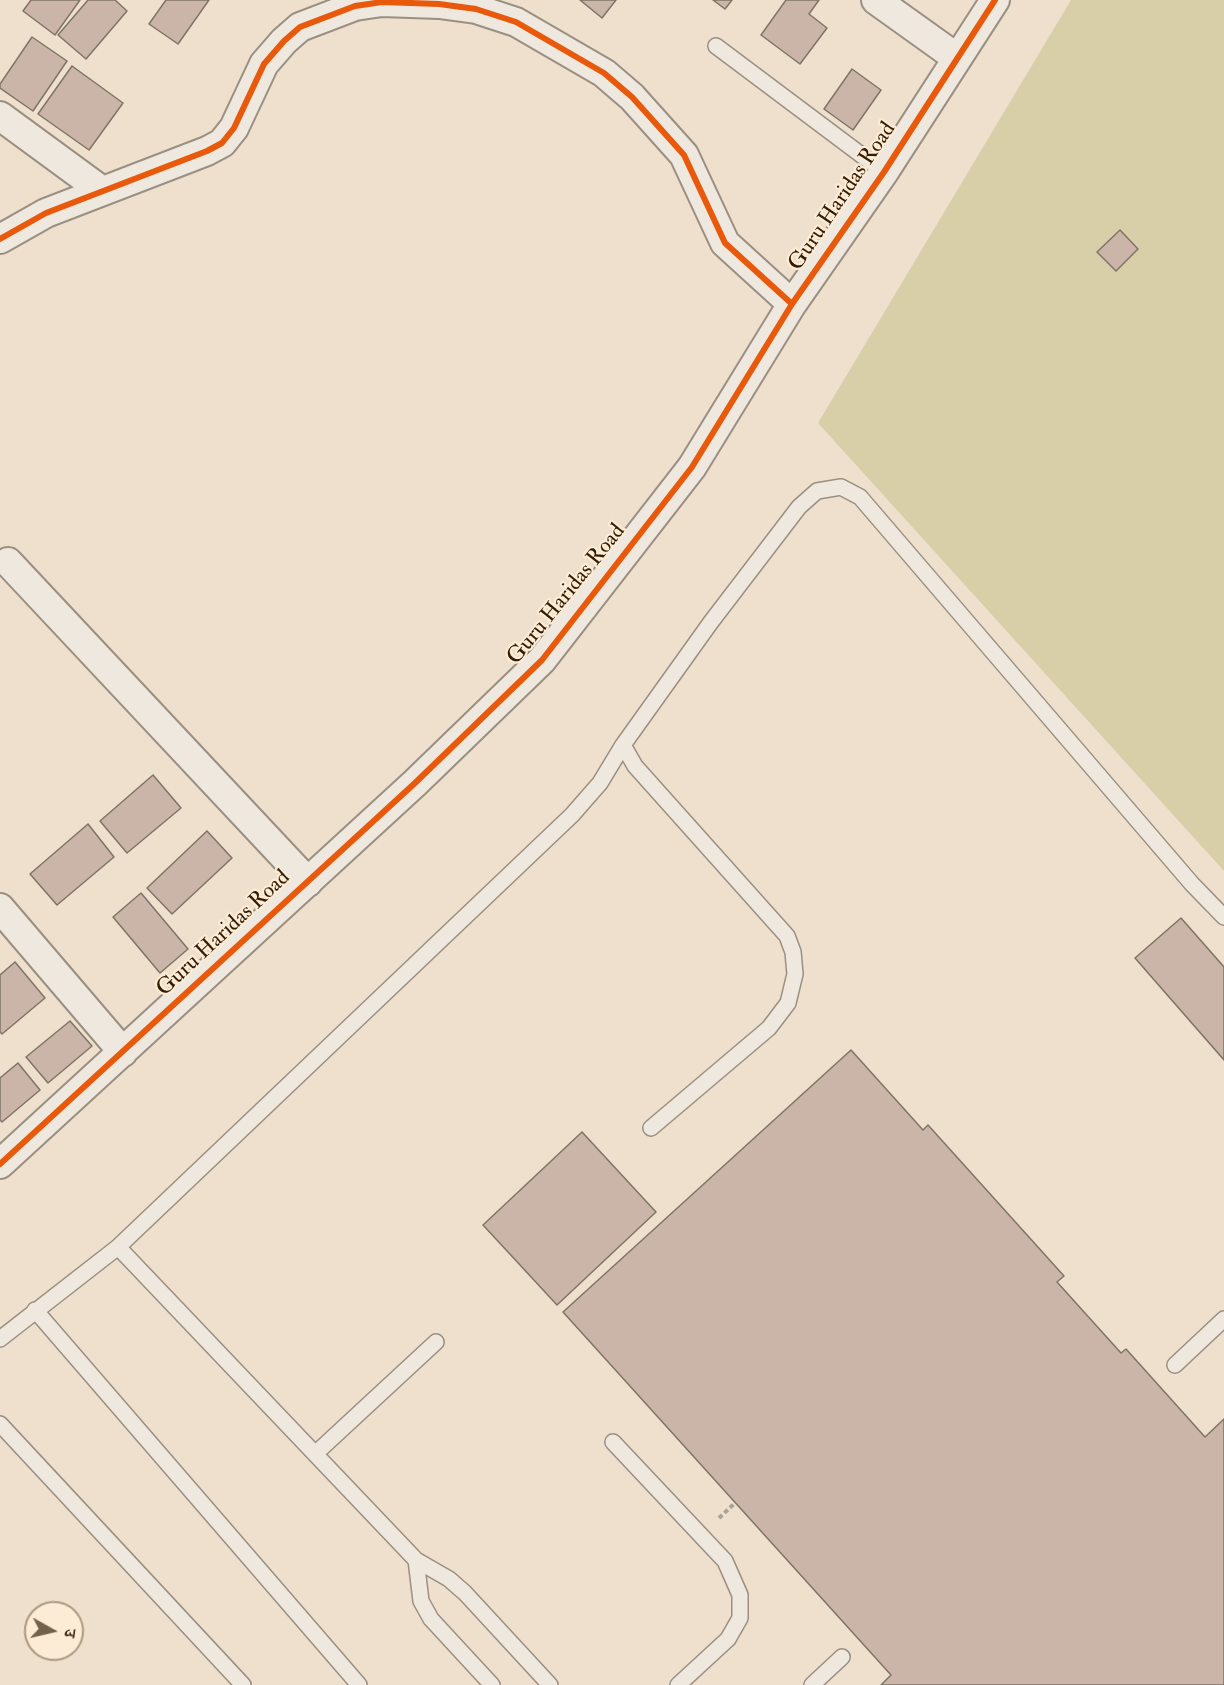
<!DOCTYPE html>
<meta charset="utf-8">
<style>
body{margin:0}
#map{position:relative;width:1224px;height:1685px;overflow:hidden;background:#eee0cc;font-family:"IM FELL Double Pica","Noto Serif Devanagari",serif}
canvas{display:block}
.north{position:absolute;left:24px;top:1601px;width:60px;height:60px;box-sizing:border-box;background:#fcecd5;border:2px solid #ac9982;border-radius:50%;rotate:98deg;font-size:16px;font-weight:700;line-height:24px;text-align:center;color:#331c06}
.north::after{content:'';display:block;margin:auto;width:21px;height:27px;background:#74614b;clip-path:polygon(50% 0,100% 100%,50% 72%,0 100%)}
</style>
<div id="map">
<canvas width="1224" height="1685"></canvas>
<div class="north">उ</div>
</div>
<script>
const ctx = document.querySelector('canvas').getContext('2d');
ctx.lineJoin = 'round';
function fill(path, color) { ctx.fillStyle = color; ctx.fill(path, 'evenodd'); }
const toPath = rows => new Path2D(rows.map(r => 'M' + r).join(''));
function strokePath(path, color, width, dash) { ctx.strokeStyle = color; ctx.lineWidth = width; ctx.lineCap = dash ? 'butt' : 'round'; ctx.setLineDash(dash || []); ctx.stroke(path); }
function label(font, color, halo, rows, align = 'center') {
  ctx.font = font + ' "IM FELL Double Pica",serif'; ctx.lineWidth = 4.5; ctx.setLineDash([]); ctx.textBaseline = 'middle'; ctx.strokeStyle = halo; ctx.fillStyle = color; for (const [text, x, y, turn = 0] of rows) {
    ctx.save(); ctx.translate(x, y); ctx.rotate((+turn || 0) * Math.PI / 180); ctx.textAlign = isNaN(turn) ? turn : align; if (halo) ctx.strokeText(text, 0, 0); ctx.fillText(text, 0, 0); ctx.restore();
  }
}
fill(toPath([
 [1071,0,1224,0,1224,871,818,423]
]), '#d8cfa9');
const building = toPath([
 [31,0,80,0,55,35,23,11,31,0],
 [88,0,115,0,127,11,86,59,58,35,88,0],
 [166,0,209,0,178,44,149,24,166,0],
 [580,0,616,0,602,18,580,0],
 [713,0,732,0,725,9,713,0],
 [786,0,819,0,809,14,827,28,800,64,761,35,786,0],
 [32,37,67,61,33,111,0,88,0,84,32,37],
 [72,66,123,103,89,150,38,114,72,66],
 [852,69,881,90,853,130,824,109,852,69],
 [1120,230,1138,249,1116,271,1097,252,1120,230],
 [153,775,181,808,127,853,100,821,153,775],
 [88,824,114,857,57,905,30,874,88,824],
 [207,831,232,858,172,914,147,888,207,831],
 [141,893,188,949,160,973,113,917,141,893],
 [1181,918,1224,967,1224,1060,1135,958,1181,918],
 [15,962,45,998,2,1034,0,1032,0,975,15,962],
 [70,1021,92,1046,48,1083,26,1057,70,1021],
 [851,1050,923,1130,928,1125,1064,1276,1057,1282,1121,1353,1126,1349,1205,1437,1224,1419,1224,1685,881,1685,891,1675,563,1312,851,1050],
 [18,1063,40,1090,2,1122,0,1120,0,1078,18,1063],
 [582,1132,656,1212,557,1305,483,1225,582,1132]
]);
fill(building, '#cab5a8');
strokePath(building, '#7f7467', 1.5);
const lane = toPath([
 [716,46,884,172],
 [623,745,635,766,787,936,793,952,795,974,788,1003,769,1028,651,1128],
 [118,1247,416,1560,449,1579,465,1593,550,1685],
 [35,1310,359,1685],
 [0,1339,118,1247,572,815,600,783,623,745,711,622,799,507,817,491,841,487,860,497,1192,884,1224,917],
 [1175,1365,1224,1319],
 [0,1424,243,1685],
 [613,1442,725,1561,740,1595,740,1618,728,1639,678,1685],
 [315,1454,436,1342],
 [416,1560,421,1601,431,1619,492,1685],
 [812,1685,842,1657]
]);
const street = toPath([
 [876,0,957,58],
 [0,116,101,190],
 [0,239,46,213,207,151,222,143,234,128,264,64,284,41,300,27,355,6,382,2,439,4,476,9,516,22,604,73,632,97,684,155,725,243,792,304],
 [8,562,308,882],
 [0,908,123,1052],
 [0,1164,415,783,542,660,692,467,792,304,884,172,995,0]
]);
strokePath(lane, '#9a8f81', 18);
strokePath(street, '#9a8f81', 32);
strokePath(toPath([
 [719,1518,735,1503]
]), '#aaa399', 4, [4.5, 3]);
strokePath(lane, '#efe8df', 15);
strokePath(street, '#efe8df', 28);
strokePath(toPath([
 [0,239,46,213,207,151,222,143,234,128,264,64,284,41,300,27,355,6,382,2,439,4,476,9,516,22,604,73,632,97,684,155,725,243,792,304],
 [0,1164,415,783,542,660,692,467,792,304,884,172,995,0]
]), '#e8590c', 6);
label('22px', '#331c06', '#fcecd5', [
 ["Guru Haridas Road",843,197,-56],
 ["Guru Haridas Road",567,595,-51],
 ["Guru Haridas Road",224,934,-43]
]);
</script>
